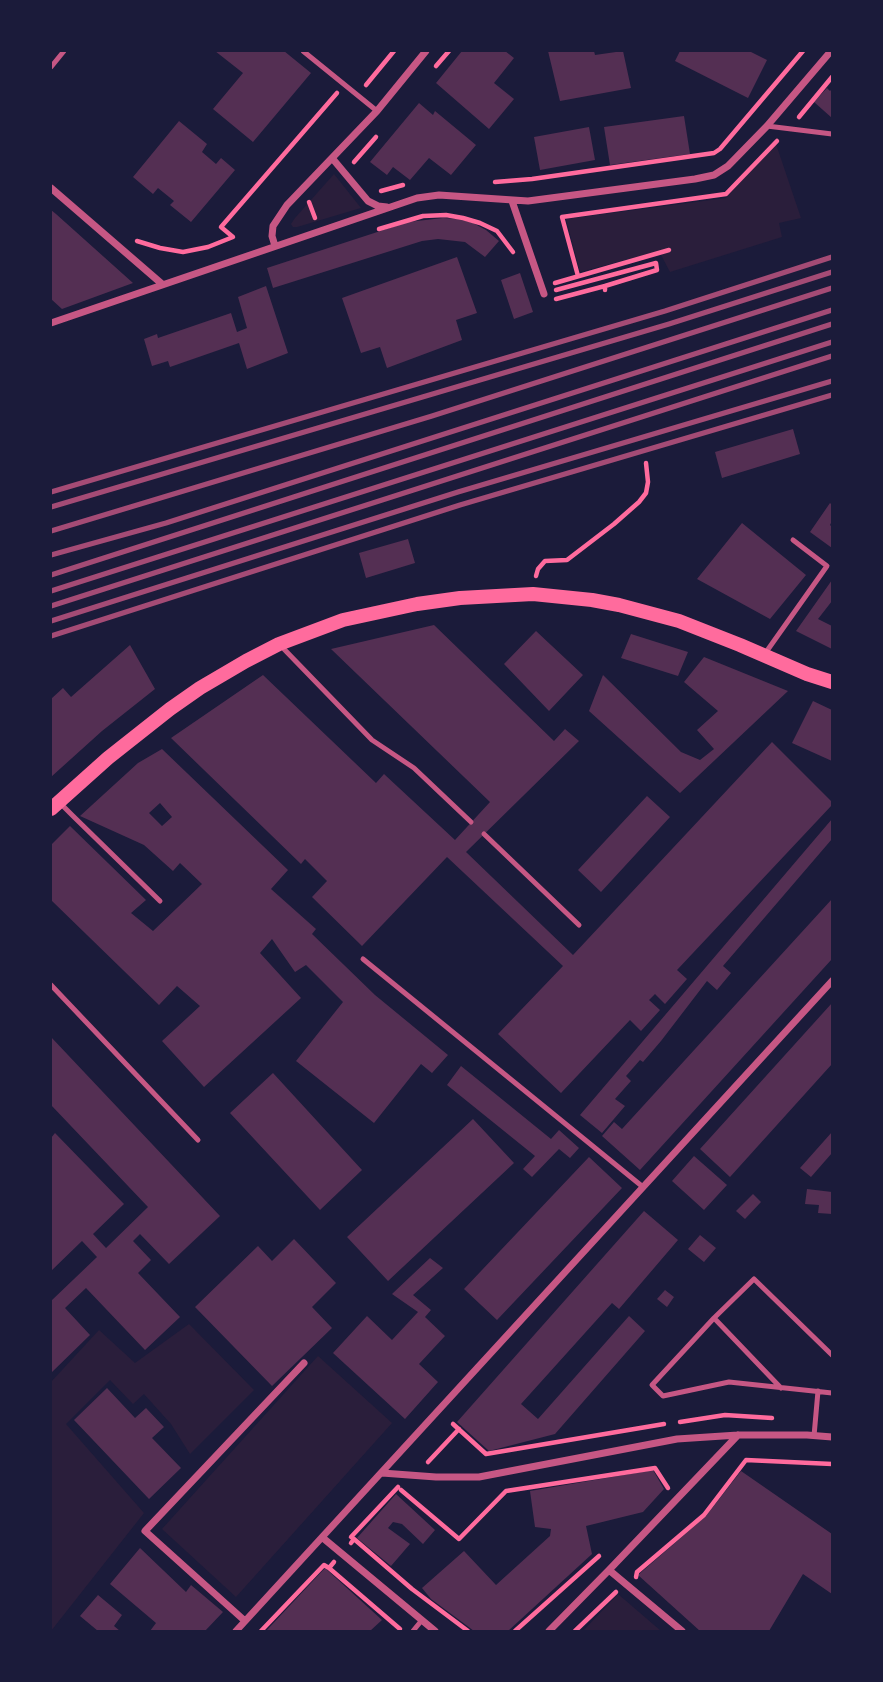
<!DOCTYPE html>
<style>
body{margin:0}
#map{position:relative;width:883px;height:1682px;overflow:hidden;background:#1b1b3a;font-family:Manrope,sans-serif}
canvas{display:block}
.frame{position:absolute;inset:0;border:52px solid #1b1b3a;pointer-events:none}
</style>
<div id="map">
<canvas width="883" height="1682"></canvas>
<div class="frame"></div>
</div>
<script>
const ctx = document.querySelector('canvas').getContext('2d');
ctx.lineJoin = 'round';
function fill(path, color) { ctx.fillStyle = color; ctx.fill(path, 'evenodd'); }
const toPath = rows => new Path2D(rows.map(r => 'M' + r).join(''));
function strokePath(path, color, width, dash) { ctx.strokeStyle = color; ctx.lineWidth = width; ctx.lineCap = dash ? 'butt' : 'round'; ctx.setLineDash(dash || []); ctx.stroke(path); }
fill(toPath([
 [776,144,801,218,779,223,782,237,670,272,659,251,580,272,566,219,726,198],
 [334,174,361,208,297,227,293,227,291,224,295,218],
 [189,1324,254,1390,190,1454,171,1424,144,1394,133,1404,110,1380,66,1424,144,1513,51,1631,51,1382,99,1330,135,1363],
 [318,1356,392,1423,236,1597,162,1529],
 [618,1594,661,1631,583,1631]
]), '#2a1e3b');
fill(toPath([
 [215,51,284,51,311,73,253,142,213,109,243,73],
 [462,51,505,51,514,58,494,83,514,99,489,129,436,83],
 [548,51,594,51,595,55,623,51,631,88,560,101],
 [680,51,749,51,767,60,748,98,675,61],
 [827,88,830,91,832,89,832,118,814,102],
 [419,103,433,115,435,111,476,145,451,175,429,158,410,180,393,167,387,175,370,162],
 [684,116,690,154,610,165,604,127],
 [179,121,207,144,202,152,216,164,221,158,235,170,191,222,170,205,174,201,158,188,153,194,133,177],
 [589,127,595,160,540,170,534,137],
 [51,210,56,214,133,283,62,309,51,299],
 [443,218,458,219,473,223,486,230,499,241,485,257,465,242,438,239,422,241,273,288,267,268,408,222],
 [457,257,477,313,456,320,462,340,387,368,380,347,361,353,342,298],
 [520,273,533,312,514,319,501,280],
 [266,286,288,353,247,369,239,343,170,367,168,361,152,366,144,339,157,334,158,338,231,313,237,332,247,328,238,297],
 [793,429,800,454,722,478,715,452],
 [830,503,832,505,832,521,830,525,832,527,832,548,810,532],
 [742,523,806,575,770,619,697,579],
 [408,539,415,563,366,578,359,553],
 [832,580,832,601,818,619,832,626,832,649,796,631],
 [434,625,554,741,565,729,579,741,466,852,573,955,772,742,832,802,832,805,677,970,687,979,665,1004,655,994,649,1000,660,1010,641,1031,630,1020,561,1093,498,1034,563,966,447,857,362,946,312,897,327,881,305,859,301,864,171,738,263,675,376,783,384,774,455,840,490,802,331,649],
 [536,631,583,675,549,711,504,664],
 [631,634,688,652,678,676,621,658],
 [130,645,155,689,102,731,51,777,51,699,63,688,71,697],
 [704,657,788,691,680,793,589,711,603,675,681,752,700,760,714,749,697,730,718,711,684,682],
 [813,701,832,710,832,761,792,743],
 [162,749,288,870,271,889,316,929,312,934,375,995,448,1055,432,1073,421,1064,374,1123,296,1061,343,1002,306,965,295,972,272,939,260,953,301,998,204,1087,162,1041,200,1006,177,986,159,1005,51,900,51,845,70,826,146,900,131,913,153,931,202,884,180,863,173,871,144,845,80,816,138,763],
 [160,803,172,817,162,826,149,813],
 [647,796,670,817,601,892,578,870],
 [832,819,832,839,723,966,731,973,717,990,707,981,661,1041,643,1062,640,1060,626,1076,631,1081,615,1099,625,1106,602,1133,580,1115],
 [832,899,832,959,640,1170,602,1136,614,1122,622,1129],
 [832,1003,832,1064,730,1177,700,1149],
 [51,1037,220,1216,169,1264,140,1234,133,1241,151,1260,138,1273,180,1317,145,1350,86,1288,65,1308,90,1335,51,1373,51,1301,97,1257,82,1241,51,1271,51,1138,55,1133,124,1204,93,1234,106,1248,148,1207,51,1105],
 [461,1066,551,1139,559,1130,579,1148,570,1158,559,1149,532,1177,523,1169,535,1156,447,1085],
 [273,1073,362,1170,320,1210,230,1113],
 [473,1119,514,1163,388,1281,347,1237],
 [832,1132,832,1153,811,1177,800,1168],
 [694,1156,727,1185,704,1210,672,1181],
 [589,1157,622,1188,497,1320,464,1289],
 [807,1189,832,1192,832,1214,818,1213,819,1205,805,1204],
 [753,1194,761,1202,745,1219,736,1211],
 [644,1211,678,1240,619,1309,612,1303,521,1404,538,1419,629,1316,645,1331,555,1434,489,1451,457,1422],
 [700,1235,716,1248,704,1262,688,1249],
 [294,1239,336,1283,312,1307,332,1328,272,1386,195,1307,258,1246,272,1261],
 [430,1258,443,1268,413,1295,431,1310,425,1317,445,1336,419,1364,438,1382,405,1419,333,1353,367,1316,392,1340,418,1312,392,1294],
 [665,1290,674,1297,667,1307,657,1299],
 [107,1388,135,1418,146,1408,164,1427,152,1438,181,1468,149,1499,74,1420],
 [653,1470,664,1489,643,1512,586,1526,592,1554,508,1631,474,1631,431,1599,422,1588,464,1551,496,1585,550,1536,551,1529,535,1527,530,1491],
 [741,1471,832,1534,832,1594,803,1574,769,1631,700,1631,638,1575,706,1516],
 [396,1494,435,1530,423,1544,402,1524,393,1522,388,1528,410,1544,391,1566,357,1538],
 [140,1548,186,1592,191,1585,223,1612,205,1631,150,1631,156,1623,110,1584],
 [325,1568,382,1620,370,1631,266,1631],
 [98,1595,122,1615,114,1626,120,1631,98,1631,80,1616]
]), '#542f53');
strokePath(toPath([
 [436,66,449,51],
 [366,85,394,51],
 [799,117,832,77],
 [354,162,376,137],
 [495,182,532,179,714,153,720,149,803,51],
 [381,191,403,185],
 [309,202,315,218],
 [379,229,423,216,446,215,463,218,480,223,497,231,513,252],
 [137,241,160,248,183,252,208,247,233,237,221,227,337,93],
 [578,276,562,217,726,194,777,141],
 [555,283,669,250],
 [556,290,656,263,657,270,605,286,605,290],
 [556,299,605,286],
 [536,576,538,569,545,561,567,560,614,524,639,502,646,493,648,482,646,463],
 [680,1422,725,1415,772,1418],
 [453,1424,486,1454,664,1424],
 [428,1462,459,1429],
 [401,1490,459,1539,506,1491,655,1468,668,1488],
 [354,1539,412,1589,468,1631],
 [351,1543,354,1539,351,1537,398,1487],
 [329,1568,400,1629],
 [636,1577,637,1572,704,1515,746,1460,832,1464],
 [261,1631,324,1565,329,1568,334,1562],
 [515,1631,599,1556],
 [575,1631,616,1592]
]), '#ff6b9d', 4.5);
strokePath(toPath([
 [303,51,377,111],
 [51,67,64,51],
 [767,126,832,134],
 [281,646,372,740,414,768,471,822],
 [764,655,827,566,793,540],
 [61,804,73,816,160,901],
 [484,834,579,925],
 [363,959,643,1187],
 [51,985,198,1140],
 [714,1318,781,1388],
 [832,1355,754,1279,714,1318,652,1385,663,1396,729,1382,832,1393],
 [814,1436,818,1391],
 [413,1631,422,1620]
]), '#c65784', 5);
strokePath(toPath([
 [332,158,368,201,378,206,387,207],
 [51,188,162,284],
 [512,201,544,294],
 [275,246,272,236,273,226,287,205,377,111,426,51],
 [51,323,417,198,439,195,528,201,695,179,714,175,728,166,767,126,831,51],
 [382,1473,436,1477,479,1477,677,1439,738,1435,807,1435,832,1437],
 [323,1538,435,1631],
 [609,1570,682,1631],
 [245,1621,145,1531,304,1363],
 [236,1631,832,981],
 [549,1631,609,1570,738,1435]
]), '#c65784', 7);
strokePath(toPath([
 [51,809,108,758,170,709,200,688,246,661,279,644,343,620,417,604,460,598,533,594,592,600,619,605,679,621,740,645,807,674,832,682]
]), '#ff6b9d', 14);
strokePath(toPath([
 [51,492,665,311,832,257],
 [51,507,669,324,832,272],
 [51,531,432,416,832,288],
 [51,555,166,523,832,310],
 [51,575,832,324],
 [51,591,832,342],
 [51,606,832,356],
 [51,621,458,492,832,381],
 [51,636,460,505,832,395]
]), '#a44b75', 5);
</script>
